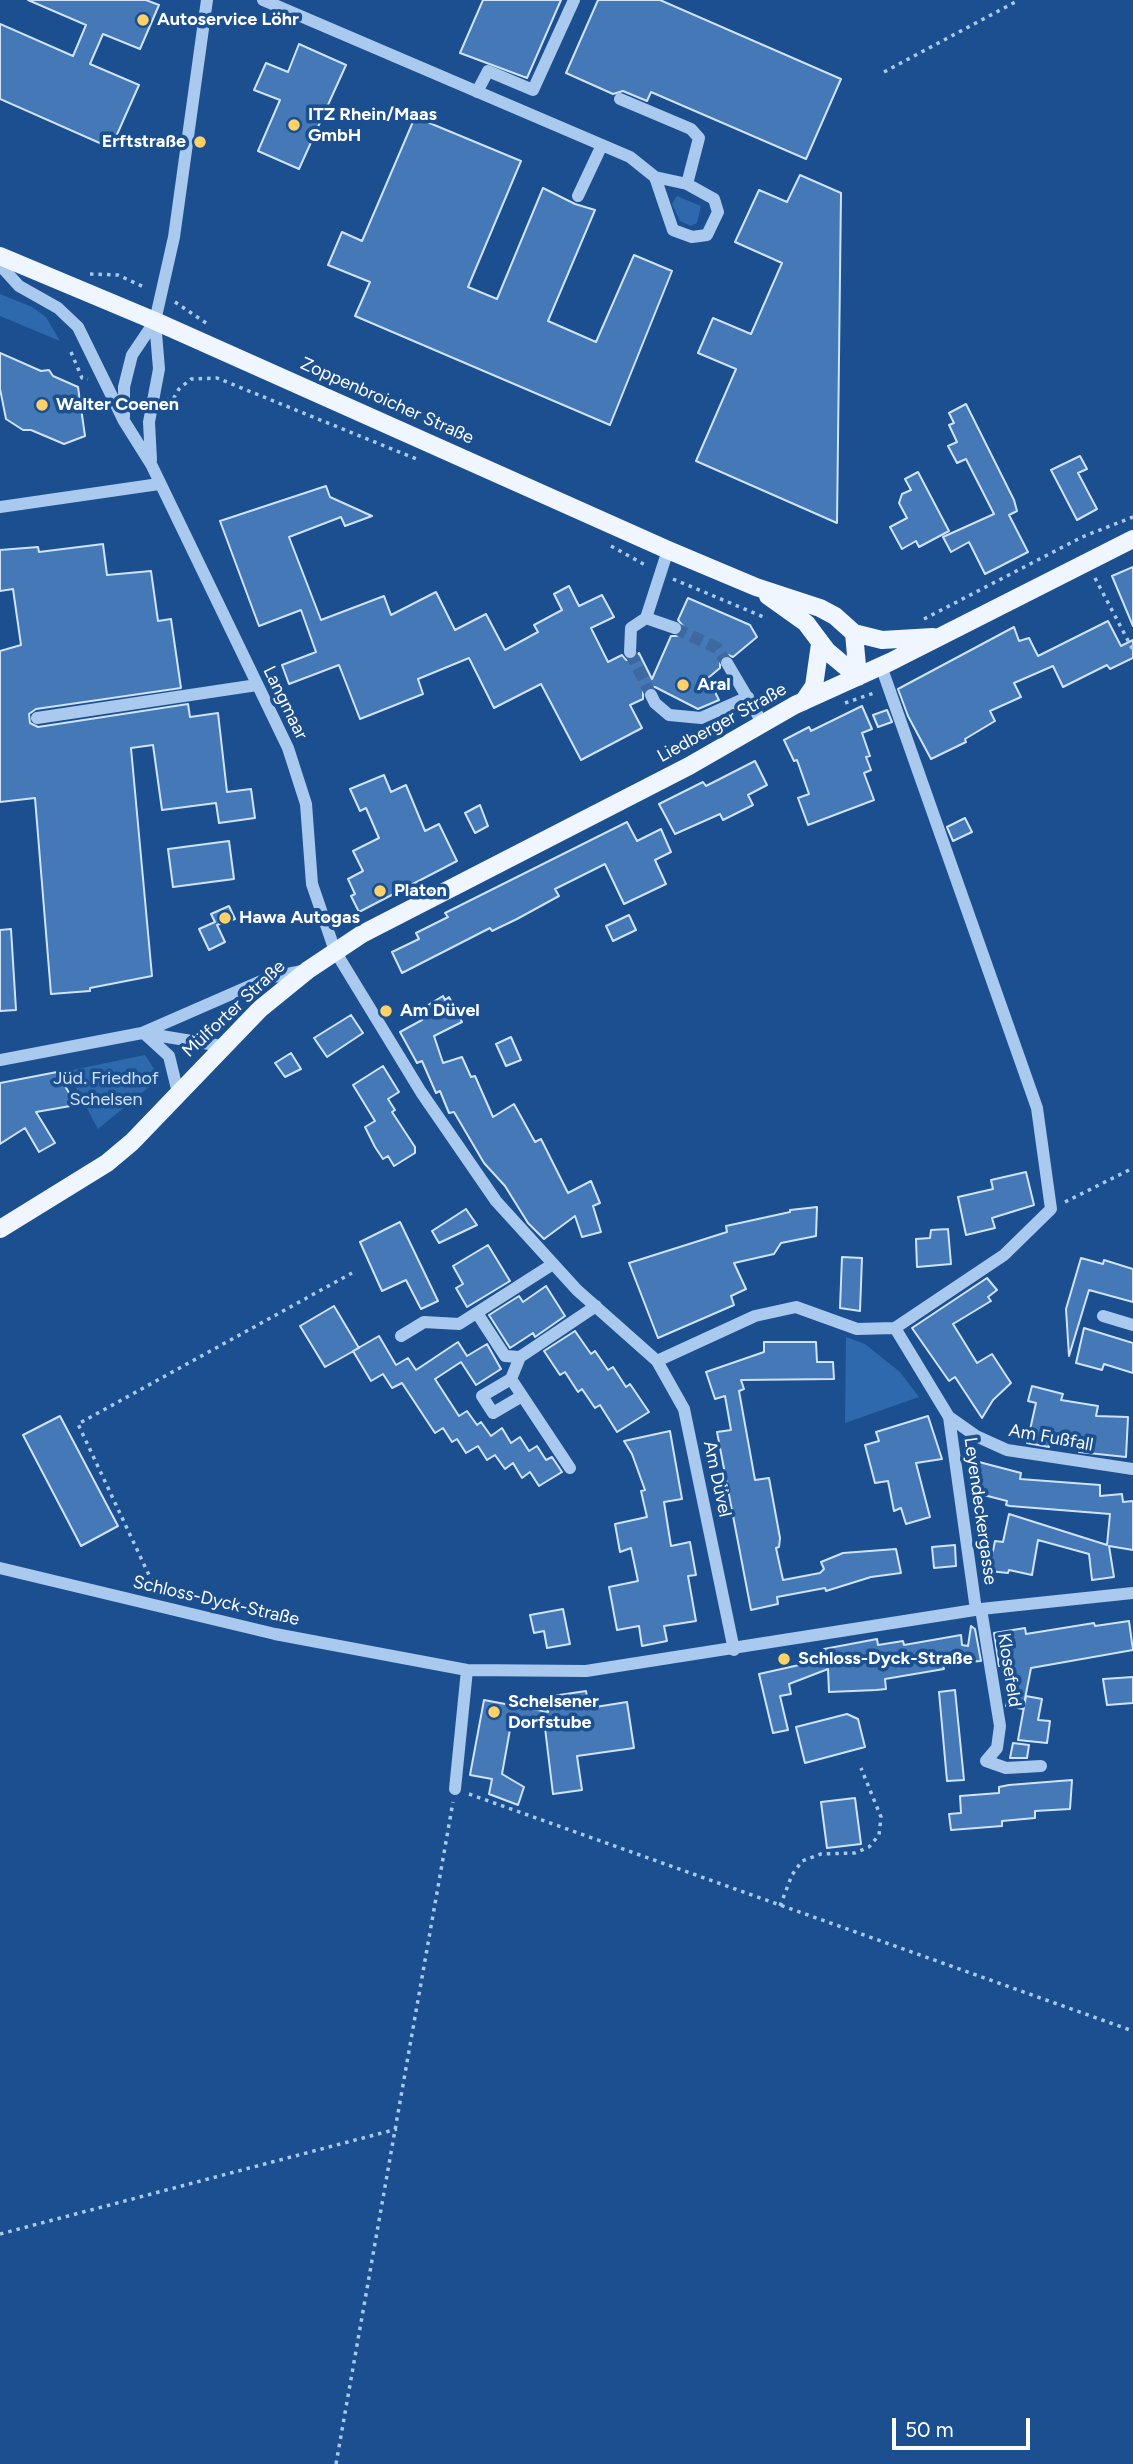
<!DOCTYPE html>
<meta charset="utf-8">
<style>
body{margin:0}
#map{position:relative;width:1133px;height:2464px;overflow:hidden;background:#1b4f8f;font-family:Figtree,sans-serif}
canvas{display:block}
.scale{position:absolute;left:892px;top:2418px;width:138px;height:32px;box-sizing:border-box;border:4px solid #fff;border-top:0;padding-left:9px;font-size:21px;line-height:24px;white-space:nowrap;color:#fff;-webkit-text-stroke:5px #1b4f8f;paint-order:stroke}
</style>
<div id="map">
<canvas width="1133" height="2464"></canvas>
<div class="scale">50 m</div>
</div>
<script>
const ctx = document.querySelector('canvas').getContext('2d');
ctx.lineJoin = 'round';
function fill(path, color) { ctx.fillStyle = color; ctx.fill(path, 'evenodd'); }
const toPath = rows => new Path2D(rows.map(r => 'M' + r).join(''));
function strokePath(path, color, width, dash) { ctx.strokeStyle = color; ctx.lineWidth = width; ctx.lineCap = dash ? 'butt' : 'round'; ctx.setLineDash(dash || []); ctx.stroke(path); }
function label(font, color, halo, rows, align = 'center') {
  ctx.font = font + ' Figtree,sans-serif'; ctx.lineWidth = 7; ctx.setLineDash([]); ctx.textBaseline = 'middle'; ctx.strokeStyle = halo; ctx.fillStyle = color; for (const [text, x, y, turn = 0] of rows) {
    ctx.save(); ctx.translate(x, y); ctx.rotate((+turn || 0) * Math.PI / 180); ctx.textAlign = isNaN(turn) ? turn : align; if (halo) ctx.strokeText(text, 0, 0); ctx.fillText(text, 0, 0); ctx.restore();
  }
}
fill(toPath([
 [677,196,701,206,697,223,691,226,680,221,672,204],
 [0,294,32,307,46,317,60,341,0,316],
 [145,1055,160,1078,98,1129,67,1071],
 [846,1337,865,1344,900,1372,919,1397,845,1423]
]), '#2e69ad');
const building = toPath([
 [28,0,146,0,159,5,140,49,103,34,90,64,139,85,111,148,0,99,0,24,73,56,86,25,28,0],
 [483,0,561,0,527,78,460,53,483,0],
 [598,0,660,0,841,79,806,159,651,92,647,101,623,91,613,94,566,73,598,0],
 [299,44,346,65,299,169,258,151,280,100,254,90,266,63,288,72,299,44],
 [415,117,521,161,468,287,497,299,543,188,575,204,595,210,548,321,596,342,634,255,672,271,610,425,355,316,370,282,328,265,342,232,362,241,415,117],
 [800,175,841,193,837,523,696,461,736,369,698,353,713,318,751,334,782,263,735,242,759,190,787,202,800,175],
 [0,353,41,371,49,370,53,376,78,387,85,436,64,444,31,430,23,430,6,419,0,389,0,353],
 [966,404,1014,500,1017,511,1009,515,1028,552,985,574,969,542,951,552,943,537,994,514,966,459,957,463,948,446,957,442,949,425,954,423,949,413,966,404],
 [1080,456,1087,469,1078,473,1097,509,1077,520,1051,470,1080,456],
 [918,472,949,531,919,547,916,541,902,549,890,527,907,518,899,503,902,494,911,490,905,479,918,472],
 [326,486,330,497,372,516,345,526,341,517,289,537,321,620,384,596,391,615,436,592,455,630,486,614,505,650,538,632,534,625,562,610,554,594,569,586,579,606,602,595,614,617,591,628,608,662,622,655,626,660,633,660,639,653,652,679,671,636,677,636,683,631,683,626,678,620,688,598,750,625,757,637,733,657,726,654,720,658,720,668,708,678,719,700,698,709,655,687,648,687,643,691,643,699,630,705,642,728,581,760,541,684,494,708,469,658,418,679,423,694,360,719,339,665,289,684,282,665,316,652,301,610,259,626,220,521,326,486],
 [103,544,107,575,151,571,158,621,171,619,181,688,36,709,29,714,30,723,38,727,188,704,190,717,218,713,227,792,251,789,255,818,219,823,216,803,162,810,153,745,131,748,152,976,90,988,90,991,51,994,35,798,0,802,0,651,21,645,13,589,0,591,0,550,38,547,39,552,103,544],
 [1133,567,1133,626,1112,576,1133,567],
 [1108,621,1121,646,1133,640,1133,658,1110,669,1107,665,1063,687,1053,666,1014,683,1021,697,990,711,995,721,965,739,966,742,931,759,908,716,898,689,1014,627,1019,641,1029,638,1038,656,1108,621],
 [862,706,872,729,862,733,870,756,866,757,871,770,864,773,874,800,808,825,798,798,809,794,797,760,794,761,784,740,809,727,811,731,862,706],
 [887,710,892,722,878,727,873,715,887,710],
 [755,761,767,785,748,795,753,805,723,820,720,814,675,834,659,804,703,782,706,786,755,761],
 [384,775,391,792,406,785,425,831,439,824,457,861,359,912,351,896,355,894,348,879,363,871,353,851,379,838,366,808,360,811,350,789,384,775],
 [480,805,488,826,475,833,465,813,480,805],
 [965,818,972,832,953,841,947,827,965,818],
 [627,822,637,841,661,829,671,852,655,860,666,884,624,904,605,864,555,889,559,896,517,919,492,931,490,928,402,973,392,952,419,939,416,933,448,917,445,913,627,822],
 [229,841,234,879,173,887,168,849,229,841],
 [229,906,235,919,217,925,225,942,209,950,199,929,215,922,211,914,229,906],
 [629,915,636,930,613,941,606,926,629,915],
 [11,929,16,1010,0,1011,0,930,11,929],
 [443,996,445,1000,449,997,462,1022,434,1036,443,1063,462,1057,471,1077,475,1076,493,1117,514,1104,535,1142,541,1139,568,1193,591,1181,600,1203,593,1206,601,1232,582,1237,575,1216,544,1239,528,1223,505,1186,484,1163,454,1112,449,1113,440,1091,436,1093,422,1061,417,1063,400,1032,422,1020,418,1011,443,996],
 [351,1015,363,1033,327,1057,314,1038,351,1015],
 [511,1037,521,1060,506,1066,496,1044,511,1037],
 [291,1053,301,1069,285,1077,275,1063,291,1053],
 [383,1066,399,1092,388,1099,395,1110,392,1112,415,1147,415,1153,394,1166,388,1156,383,1159,375,1147,365,1127,375,1121,353,1085,383,1066],
 [57,1072,76,1105,36,1112,55,1143,39,1152,25,1128,0,1144,0,1083,57,1072],
 [1026,1172,1034,1205,992,1218,995,1228,966,1235,958,1197,993,1189,991,1180,1026,1172],
 [817,1207,816,1236,781,1243,774,1254,734,1263,746,1289,731,1296,734,1305,658,1338,629,1263,727,1232,726,1226,790,1212,790,1210,817,1207],
 [466,1209,477,1225,439,1243,432,1231,466,1209],
 [400,1222,438,1301,421,1309,406,1280,382,1291,360,1242,400,1222],
 [948,1229,951,1264,917,1267,916,1239,930,1238,931,1230,948,1229],
 [488,1245,510,1281,467,1307,456,1288,463,1284,453,1266,488,1245],
 [842,1257,862,1258,860,1311,840,1308,842,1257],
 [1081,1258,1103,1264,1104,1260,1133,1269,1133,1302,1089,1290,1069,1356,1066,1309,1081,1258],
 [987,1278,997,1290,988,1297,991,1301,953,1324,977,1363,992,1354,1011,1383,993,1400,982,1418,955,1377,949,1381,912,1328,987,1278],
 [546,1286,565,1316,535,1337,533,1333,510,1348,489,1315,519,1296,523,1302,546,1286],
 [334,1306,359,1348,325,1367,300,1326,334,1306],
 [1084,1328,1133,1343,1133,1373,1104,1364,1102,1370,1076,1363,1084,1328],
 [575,1331,591,1354,595,1351,608,1370,613,1367,626,1387,630,1384,649,1412,617,1432,600,1405,595,1408,582,1389,578,1392,565,1372,560,1375,544,1351,575,1331],
 [379,1336,396,1365,408,1358,416,1370,458,1342,467,1356,487,1344,501,1369,476,1385,461,1362,435,1379,459,1416,467,1411,477,1425,481,1422,491,1436,502,1428,511,1443,520,1437,529,1451,537,1446,546,1460,552,1457,562,1472,539,1486,530,1472,522,1478,513,1463,505,1469,495,1455,487,1460,478,1446,466,1453,457,1439,452,1442,443,1428,435,1433,402,1383,392,1388,383,1374,371,1381,353,1351,379,1336],
 [764,1342,816,1342,817,1362,833,1362,834,1379,741,1380,744,1389,739,1391,755,1480,769,1478,780,1538,779,1547,776,1548,783,1580,820,1573,824,1569,821,1562,843,1553,896,1549,901,1573,871,1577,826,1591,825,1588,777,1597,778,1604,751,1610,717,1432,731,1430,725,1396,715,1399,706,1372,764,1352,764,1342],
 [1032,1386,1063,1394,1061,1400,1098,1406,1096,1416,1128,1417,1126,1457,1079,1452,1081,1440,1052,1433,1049,1447,1027,1443,1036,1403,1028,1401,1032,1386],
 [60,1416,118,1526,81,1546,23,1435,60,1416],
 [928,1416,942,1459,916,1463,930,1517,906,1524,901,1508,894,1511,888,1481,875,1483,865,1445,879,1441,876,1432,928,1416],
 [670,1431,682,1499,664,1502,671,1546,690,1542,696,1575,688,1576,696,1621,664,1626,667,1641,642,1646,639,1626,617,1630,609,1587,638,1581,631,1548,620,1552,615,1524,647,1517,641,1491,645,1490,632,1454,624,1441,670,1431],
 [979,1462,1021,1473,1020,1479,1100,1485,1100,1496,1122,1494,1123,1502,1133,1501,1133,1550,1109,1546,1114,1577,1092,1580,1089,1554,1038,1540,1032,1575,1009,1570,1008,1573,989,1571,995,1541,1003,1542,1009,1514,1107,1545,1110,1514,1010,1506,1006,1505,1007,1501,972,1492,979,1462],
 [955,1545,956,1566,934,1568,932,1547,955,1545],
 [563,1609,570,1644,547,1648,544,1631,534,1633,530,1615,563,1609],
 [1129,1621,1133,1650,1031,1668,1023,1709,1006,1706,1013,1663,999,1666,994,1633,1025,1628,1026,1634,1094,1623,1095,1626,1129,1621],
 [971,1626,975,1629,981,1661,943,1664,944,1669,885,1679,886,1689,876,1690,829,1692,828,1669,789,1684,791,1694,780,1696,788,1730,773,1733,759,1674,826,1659,824,1649,877,1639,878,1645,903,1641,904,1645,961,1635,962,1645,968,1646,971,1626],
 [1133,1677,1133,1703,1107,1705,1103,1679,1133,1677],
 [955,1690,964,1780,947,1781,939,1692,955,1690],
 [586,1691,589,1708,627,1702,634,1748,577,1756,582,1790,553,1794,545,1728,511,1724,502,1774,524,1787,518,1805,489,1794,492,1779,470,1775,484,1700,548,1712,546,1697,586,1691],
 [1026,1696,1042,1699,1038,1720,1050,1721,1047,1743,1018,1740,1026,1696],
 [847,1714,858,1719,865,1747,805,1763,796,1727,847,1714],
 [1013,1743,1029,1745,1027,1758,1010,1758,1013,1743],
 [1072,1780,1070,1809,1035,1811,1035,1818,1002,1821,1002,1826,951,1830,949,1814,961,1813,960,1796,999,1793,999,1787,1009,1785,1072,1780],
 [855,1798,861,1844,827,1848,821,1802,855,1798]
]);
fill(building, '#4478b7');
strokePath(building, '#cfe3fa', 2);
strokePath(toPath([
 [675,628,717,648,727,663],
 [630,652,651,695]
]), '#3d69a0', 12, [12, 6]);
strokePath(toPath([
 [884,72,1019,0],
 [90,274,118,275,146,288],
 [175,302,206,323],
 [71,352,82,378,88,379],
 [167,399,172,401,179,389,191,379,217,378,419,460],
 [611,546,647,566],
 [1095,578,1133,650],
 [673,579,766,618],
 [924,619,1082,537,1133,517],
 [845,703,874,693],
 [214,1029,227,1013],
 [1065,1202,1133,1168],
 [156,1590,78,1424,352,1273],
 [469,1794,1133,2031],
 [780,1906,792,1875,802,1861,821,1854,855,1853,869,1847,879,1835,881,1817,861,1768],
 [0,2234,397,2129],
 [336,2464,453,1802]
]), '#a9c9ee', 3.5, [3.5, 5]);
strokePath(toPath([
 [263,0,630,157,655,177,687,184,714,199,718,212,707,235,692,237,673,230,655,177],
 [477,92,488,71,533,90,574,0],
 [620,99,691,129,699,138,687,184],
 [578,196,602,145],
 [0,265,19,286,58,308,78,327,124,421,151,464,288,748,306,804,312,884,335,951,421,1092,496,1201,577,1290,657,1361,684,1409,734,1650],
 [124,417,124,387,132,355,155,321],
 [151,460,149,422,159,369,155,321,174,237,207,0],
 [0,507,159,484],
 [668,550,646,618,675,628],
 [630,652,631,628,646,618],
 [727,663,763,724],
 [881,666,1037,1108,1051,1209,1004,1255,895,1328],
 [651,695,655,703,669,715,701,718,748,697],
 [37,718,257,685],
 [143,1033,222,1046],
 [146,1035,169,1056,178,1093],
 [0,1060,142,1033,268,978,307,970],
 [477,1313,505,1356,520,1357],
 [1103,1316,1133,1325],
 [401,1336,424,1322,459,1324,553,1264],
 [657,1361,755,1316,796,1307,857,1329,895,1328,949,1417,976,1436,1007,1450,1133,1469],
 [511,1379,482,1396,493,1413,522,1396],
 [949,1417,976,1610],
 [570,1468,511,1379,520,1357,596,1306],
 [0,1568,275,1634,467,1670,586,1671,981,1609,1133,1593],
 [981,1609,1000,1726,997,1748,986,1761,1006,1768,1041,1766],
 [455,1789,467,1670]
]), '#a9c9ee', 12);
strokePath(toPath([
 [0,256,155,321,668,550,756,587,820,608,835,616,854,633,858,677],
 [768,596,806,623,827,651,858,677],
 [854,633,882,640,933,637],
 [803,702,814,686,820,644],
 [0,1229,107,1163,132,1142,260,1009,308,970,362,934,689,766,795,705,890,662,1133,539]
]), '#f0f6ff', 18);
for (const [x, y, r, color] of [
 [143,20,7,"#ffd166"],
 [294,125,7,"#ffd166"],
 [200,142,7,"#ffd166"],
 [42,405,7,"#ffd166"],
 [683,685,7,"#ffd166"],
 [380,891,7,"#ffd166"],
 [225,918,7,"#ffd166"],
 [386,1011,7,"#ffd166"],
 [784,1659,7,"#ffd166"],
 [494,1712,7,"#ffd166"]
]) { const dot = new Path2D(); dot.arc(x, y, r, 0, 2 * Math.PI); ctx.fillStyle = color; ctx.fill(dot); strokePath(dot, '#1b4f8f', 2.5); }
label('bold 18px', '#fff', '#1b4f8f', [
 ["Autoservice Löhr",157,20],
 ["ITZ Rhein/Maas",308,115],
 ["GmbH",308,136],
 ["Erftstraße",186,142,"right"],
 ["Walter Coenen",56,405],
 ["Aral",697,685],
 ["Platon",394,891],
 ["Hawa Autogas",239,918],
 ["Am Düvel",400,1011],
 ["Schloss-Dyck-Straße",798,1659],
 ["Schelsener",508,1702],
 ["Dorfstube",508,1723]
], 'left');
label('18px', '#fff', '#1b4f8f', [
 ["Zoppenbroicher Straße",387,401,24],
 ["Langmaar",285,703,64],
 ["Liedberger Straße",722,723,-29],
 ["Mülforter Straße",234,1009,-43],
 ["Am Fußfall",1051,1438,10],
 ["Am Düvel",717,1479,78],
 ["Leyendeckergasse",980,1511,82],
 ["Schloss-Dyck-Straße",216,1601,13],
 ["Klosefeld",1009,1670,81]
]);
label('18px', '#cfe3fa', '#1b4f8f', [
 ["Jüd. Friedhof",106,1079],
 ["Schelsen",106,1100]
]);
</script>
